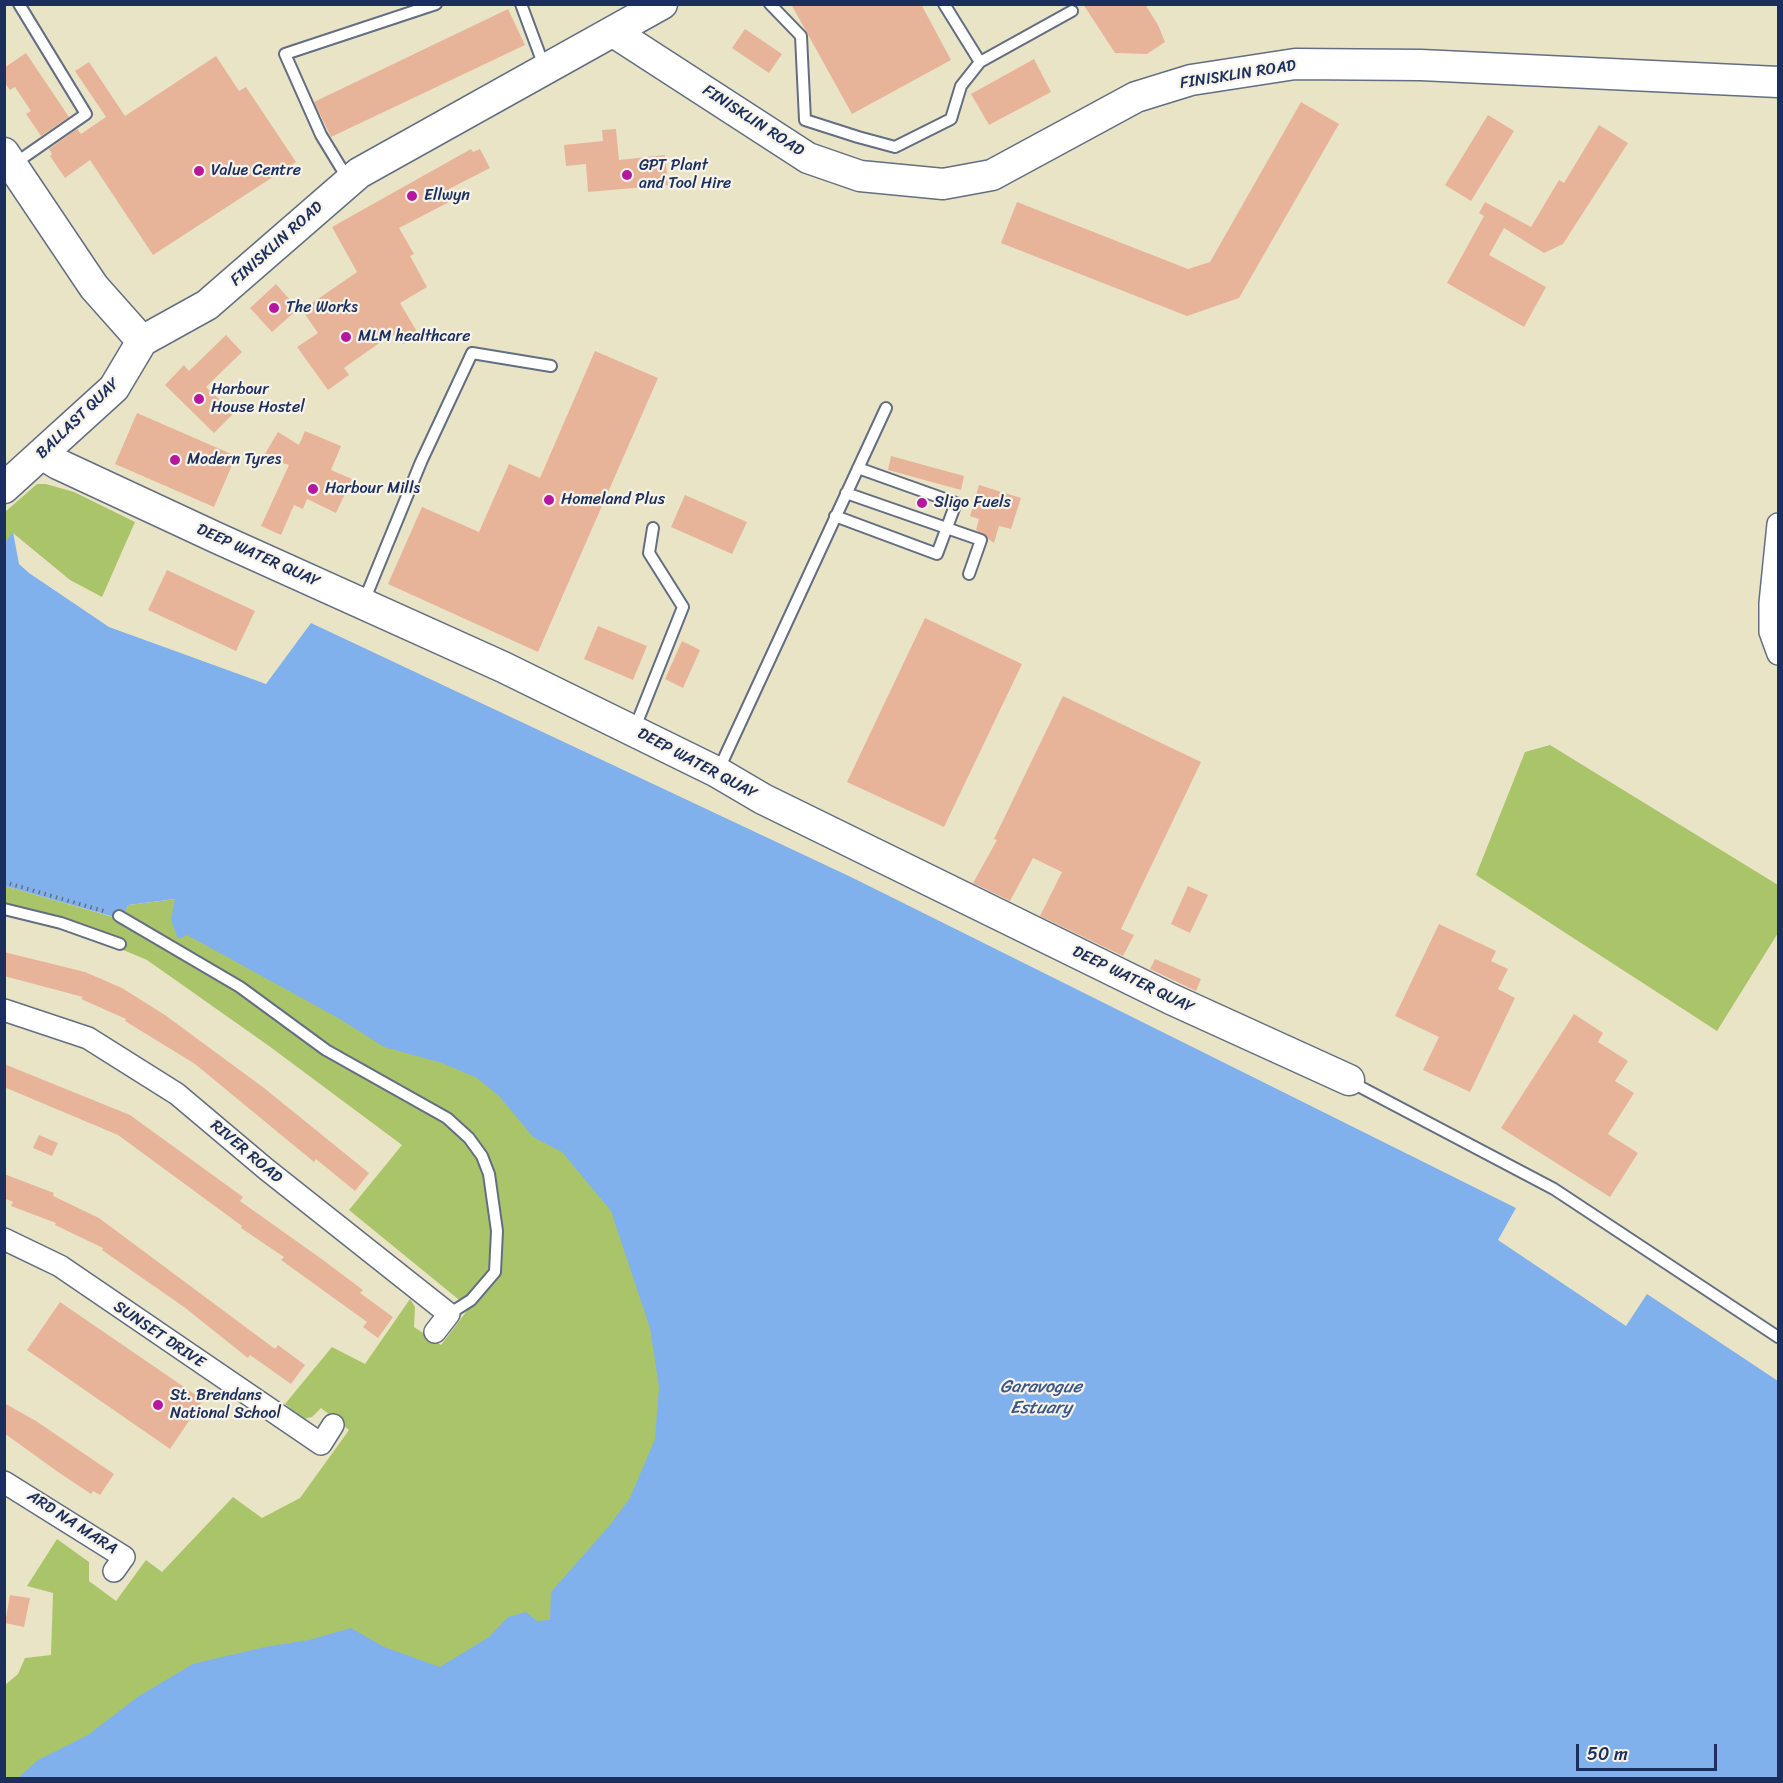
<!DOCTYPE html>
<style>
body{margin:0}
#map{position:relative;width:1783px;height:1783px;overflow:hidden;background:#eae4c6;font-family:Sriracha,sans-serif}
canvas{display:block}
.frame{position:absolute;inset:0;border:6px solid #1b2f5e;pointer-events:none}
.scale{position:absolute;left:1576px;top:1744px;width:141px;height:27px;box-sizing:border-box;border:3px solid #1b2f5e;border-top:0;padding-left:8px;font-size:18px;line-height:21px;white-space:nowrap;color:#1b2f5e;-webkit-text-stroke:4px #f7f3e8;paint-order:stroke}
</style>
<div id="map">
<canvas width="1783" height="1783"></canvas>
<div class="frame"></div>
<div class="scale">50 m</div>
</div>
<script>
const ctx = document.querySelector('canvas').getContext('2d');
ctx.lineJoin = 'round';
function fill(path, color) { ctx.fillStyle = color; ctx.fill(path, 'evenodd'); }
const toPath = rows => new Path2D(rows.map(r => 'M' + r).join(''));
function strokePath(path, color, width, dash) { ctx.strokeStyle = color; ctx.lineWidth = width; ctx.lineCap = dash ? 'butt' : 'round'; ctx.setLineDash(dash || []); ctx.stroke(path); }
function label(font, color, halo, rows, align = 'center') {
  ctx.font = font + ' Sriracha,sans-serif'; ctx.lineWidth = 4.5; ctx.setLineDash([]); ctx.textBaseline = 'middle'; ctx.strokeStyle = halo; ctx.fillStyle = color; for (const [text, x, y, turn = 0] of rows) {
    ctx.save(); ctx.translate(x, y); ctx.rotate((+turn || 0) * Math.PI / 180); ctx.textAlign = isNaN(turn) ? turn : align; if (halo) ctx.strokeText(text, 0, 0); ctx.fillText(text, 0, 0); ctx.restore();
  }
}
fill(toPath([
 [37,484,46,484,74,492,135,522,102,597,70,580,13,533,5,544,5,512],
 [1550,745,1778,885,1778,933,1717,1031,1476,875,1525,752],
 [5,886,120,919,128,905,176,899,1778,1778,5,1778,5,1685,18,1674,25,1658,51,1655,53,1593,27,1586,57,1539,89,1562,89,1581,116,1601,146,1560,162,1572,233,1497,262,1518,300,1498,349,1430,321,1408,312,1417,303,1419,285,1404,332,1347,365,1364,410,1299,415,1307,414,1327,441,1345,469,1308,349,1210,402,1145,269,1046,147,960,83,933,5,915]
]), '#aac46a');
fill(toPath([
 [13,532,19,564,29,573,109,627,266,684,311,623,853,878,1516,1208,1498,1240,1626,1326,1647,1294,1778,1381,1778,1778,18,1778,38,1760,88,1735,139,1696,193,1664,265,1647,309,1640,351,1628,384,1647,440,1667,489,1637,508,1617,526,1612,537,1621,550,1620,551,1592,610,1525,630,1498,655,1439,659,1387,650,1328,611,1211,562,1152,533,1137,499,1096,477,1078,442,1063,384,1047,340,1019,187,935,178,939,171,920,175,899,128,905,121,919,5,886,4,544]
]), '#80b1ec');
fill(toPath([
 [791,4,921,4,951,60,852,114],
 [1083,4,1145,4,1158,25,1165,42,1147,54,1115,53],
 [508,9,525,45,331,137,314,102],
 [745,29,782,54,769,73,732,48],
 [26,53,69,117,41,136,26,114,31,111,15,87,10,90,4,82,4,68],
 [216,56,239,91,246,87,296,162,153,255,90,160,65,178,50,156,52,154,49,149,77,129,81,134,106,117,75,71,89,62,125,116],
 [1034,59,1051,92,989,125,971,94],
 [1301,102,1339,124,1239,298,1187,316,1001,243,1017,202,1188,269,1210,262],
 [1488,115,1514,131,1471,201,1445,185],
 [1599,125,1628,143,1563,244,1544,253,1504,228,1489,255,1546,287,1524,327,1447,283,1484,216,1479,213,1485,202,1531,227,1559,180,1564,183],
 [616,129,619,160,665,155,668,185,588,192,586,164,566,166,564,145,603,141,602,130],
 [471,149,473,152,480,149,490,168,449,189,455,199,399,228,414,254,410,256,427,287,400,303,419,335,403,344,397,334,385,339,344,368,349,375,328,390,297,347,318,333,302,310,357,272,332,227],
 [276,284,298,309,272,332,250,308],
 [226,335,242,352,206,387,234,413,214,433,165,385,184,365,189,371],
 [595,351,658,378,538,652,388,584,422,507,479,532,509,464,540,478],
 [137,413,236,456,214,507,115,464],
 [305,431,341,446,331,470,352,479,336,513,307,499,303,509,294,505,281,535,261,526,289,465,263,457,278,432,299,445],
 [891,456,964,476,961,490,888,470],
 [979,485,1021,498,1011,529,999,526,994,543,976,530,979,519,970,516],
 [685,495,747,522,732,554,671,527],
 [167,570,255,611,236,651,148,610],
 [925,618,1022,664,944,827,847,782],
 [598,626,647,646,633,680,584,659],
 [682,641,700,650,683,688,665,679],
 [1063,696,1201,762,1121,929,1134,935,1123,956,1040,916,1062,872,1033,858,1010,901,973,883,997,840,994,839],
 [1188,886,1208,895,1190,933,1171,924],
 [1439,924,1496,951,1491,961,1508,969,1498,989,1515,998,1470,1092,1423,1070,1439,1037,1395,1016],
 [4,952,85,972,122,988,165,1015,264,1088,369,1173,355,1191,316,1159,314,1162,195,1064,125,1021,126,1019,81,999,83,997,4,976],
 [1155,959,1201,979,1196,991,1150,969],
 [1574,1014,1603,1033,1598,1042,1628,1061,1615,1081,1634,1093,1608,1134,1638,1153,1610,1197,1501,1128],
 [4,1064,130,1115,243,1197,240,1201,323,1260,363,1290,360,1293,393,1317,378,1338,363,1327,367,1322,281,1260,284,1257,241,1228,242,1226,118,1135,4,1087],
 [39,1135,58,1143,52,1156,33,1148],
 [4,1174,54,1193,53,1196,99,1218,275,1349,278,1345,305,1365,291,1384,250,1355,248,1358,184,1307,102,1250,103,1248,55,1225,56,1223,11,1206,13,1202,4,1198],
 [60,1302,203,1400,170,1449,27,1350],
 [4,1403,36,1421,114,1474,100,1495,93,1491,91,1494,58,1472,4,1433],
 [10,1595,30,1598,24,1627,5,1623]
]), '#e7b49a');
const lane = toPath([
 [521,4,544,66],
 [770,4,801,36,805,120,858,137,895,147,951,119,961,86,980,62],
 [944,4,980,62,1072,11],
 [14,164,86,114,19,4],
 [349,181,321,135,285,54,436,4],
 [846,493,981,540,969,574],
 [835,516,937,554,956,503,858,468],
 [364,601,421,462,472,353,551,366],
 [634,730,683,607,649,553,653,528],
 [719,769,886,408],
 [4,909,61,923,120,944],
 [119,916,240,987,326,1050,447,1118,469,1138,482,1156,489,1174,497,1231,495,1272,471,1300,449,1314],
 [1349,1081,1554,1189,1778,1337]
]);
const street = toPath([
 [1778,524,1770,603,1770,632,1778,654],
 [4,1010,88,1038,177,1094,266,1169,449,1314,435,1332],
 [4,1239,60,1266,321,1444,333,1425],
 [4,1482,124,1557,114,1571]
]);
const secondary = toPath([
 [615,33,808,158,860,176,943,184,992,175,1136,97,1191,80,1295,64,1421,65,1778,82],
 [4,153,94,287,142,341],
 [142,341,207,305,359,173,662,4],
 [42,454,58,464,217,538,503,667,717,772,763,799,1171,999,1349,1080],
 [4,488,114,388,142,341]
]);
strokePath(lane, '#636e82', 14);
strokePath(street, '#636e82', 24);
strokePath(secondary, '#636e82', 33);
strokePath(toPath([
 [4,882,107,912]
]), '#636e82', 4, [1.5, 4.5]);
strokePath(lane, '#fff', 10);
strokePath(street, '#fff', 21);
strokePath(secondary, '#fff', 30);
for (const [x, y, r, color] of [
 [199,171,6,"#b5179e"],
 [627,175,6,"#b5179e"],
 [412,196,6,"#b5179e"],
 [274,308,6,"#b5179e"],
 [346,337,6,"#b5179e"],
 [199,399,6,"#b5179e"],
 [175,460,6,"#b5179e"],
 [313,489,6,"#b5179e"],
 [549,500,6,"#b5179e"],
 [922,503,6,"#b5179e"],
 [158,1405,6,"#b5179e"]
]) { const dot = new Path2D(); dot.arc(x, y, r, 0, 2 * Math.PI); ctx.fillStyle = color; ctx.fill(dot); strokePath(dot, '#f7f3e8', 2); }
label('16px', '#1b2f5e', '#f7f3e8', [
 ["FINISKLIN ROAD",1238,75,-9],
 ["FINISKLIN ROAD",753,121,33],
 ["FINISKLIN ROAD",277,244,-42],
 ["BALLAST QUAY",78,419,-44],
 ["DEEP WATER QUAY",258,556,24],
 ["DEEP WATER QUAY",697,764,28],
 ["DEEP WATER QUAY",1133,980,26],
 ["RIVER ROAD",246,1152,40],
 ["SUNSET DRIVE",159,1335,34],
 ["ARD NA MARA",72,1523,33]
]);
label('16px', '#1b2f5e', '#f7f3e8', [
 ["GPT Plant",639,166],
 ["and Tool Hire",639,184],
 ["Value Centre",211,171],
 ["Ellwyn",424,196],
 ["The Works",286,308],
 ["MLM healthcare",358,337],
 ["Harbour",211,390],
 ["House Hostel",211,408],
 ["Modern Tyres",187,460],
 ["Harbour Mills",325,489],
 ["Homeland Plus",561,500],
 ["Sligo Fuels",934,503],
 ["St. Brendans",170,1396],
 ["National School",170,1414]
], 'left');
label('italic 18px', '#395689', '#f7f3e8', [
 ["Garavogue",1041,1387],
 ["Estuary",1041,1408]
]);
</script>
